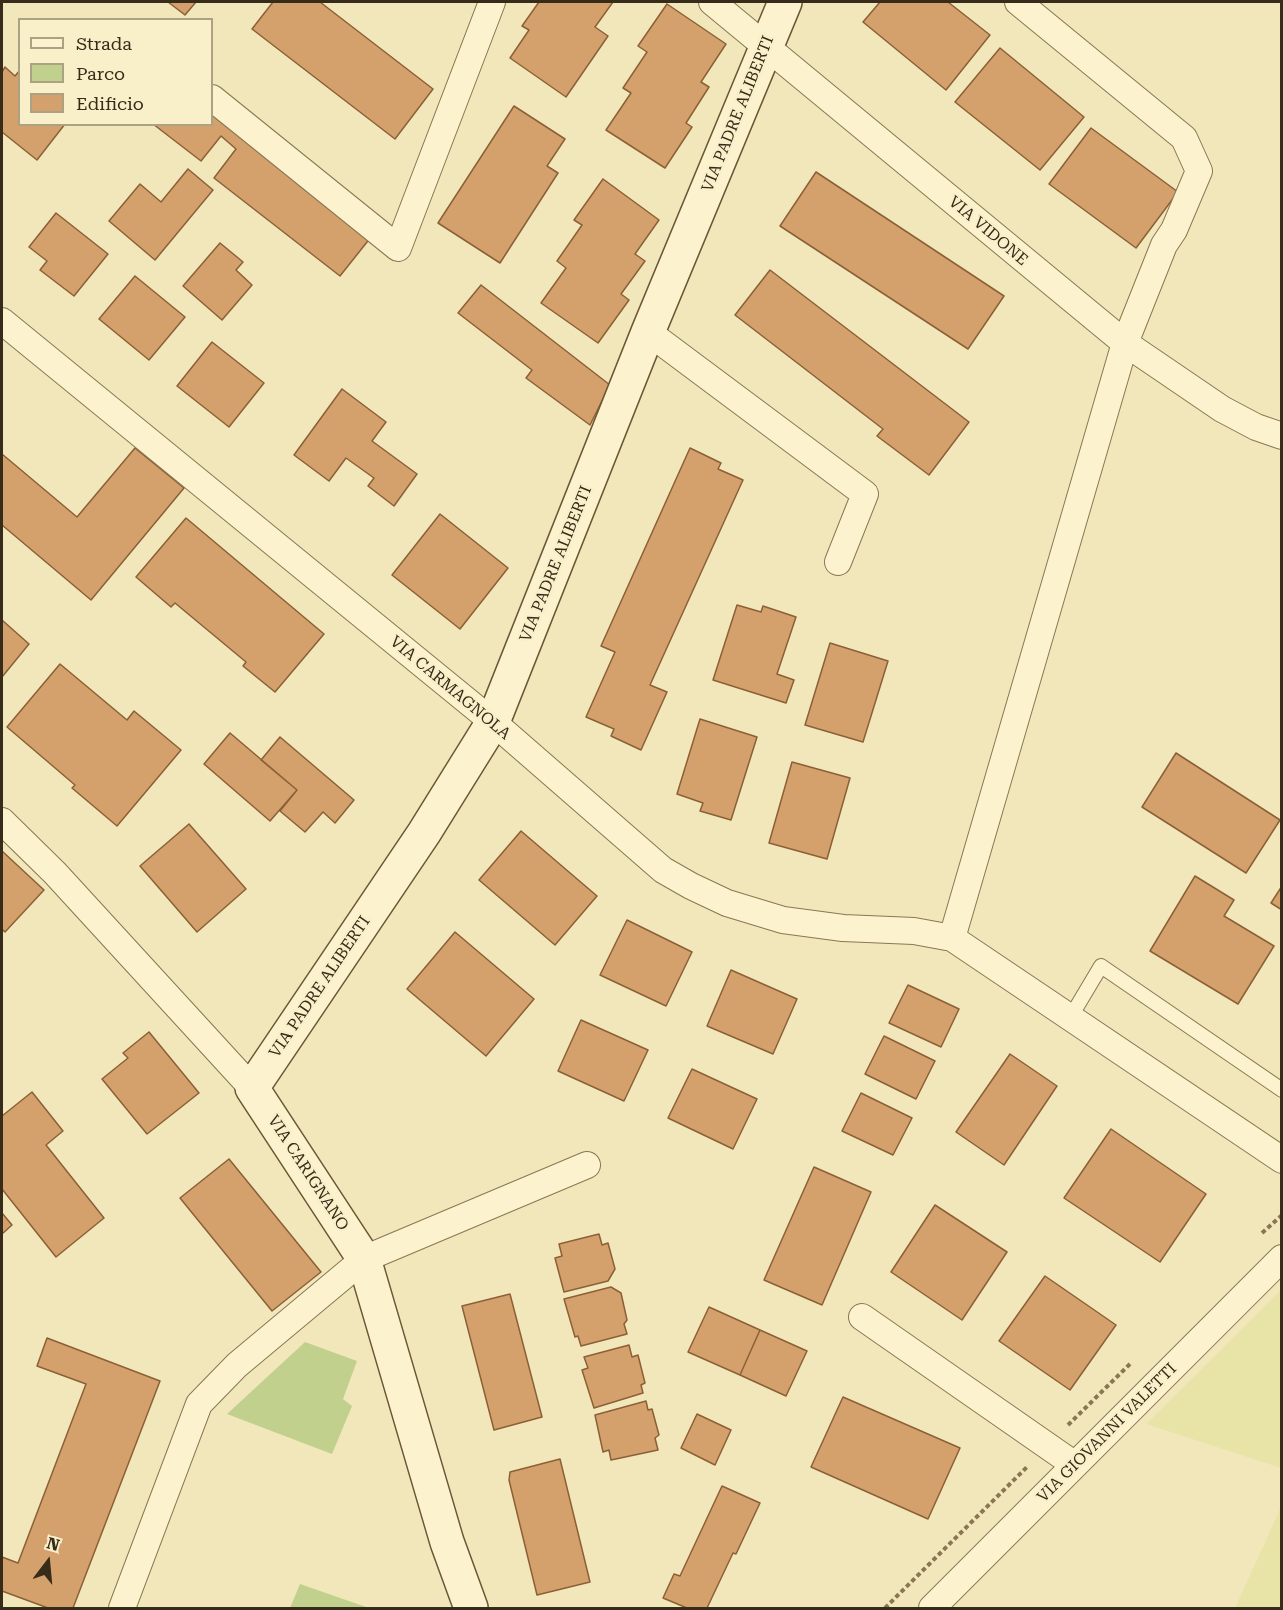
<!DOCTYPE html>
<style>
body{margin:0}
#map{position:relative;width:1283px;height:1610px;overflow:hidden;background:#f2e7ba;font-family:"Roboto Serif",serif}
canvas{display:block}
.frame{position:absolute;inset:0;border:3px solid #372b19;pointer-events:none}
.legend{position:absolute;left:18px;top:18px;width:195px;height:108px;box-sizing:border-box;background:#f9f0ca;border:2px solid #aba183;margin:0;padding:8px 10px;list-style:none;font-size:18px;color:#372b19}
.legend li{display:flex;align-items:center;gap:12px;height:30px}
.legend b{width:30px;border:2px solid #aba183}
.north{position:absolute;left:18px;top:1532px;width:60px;height:60px;-webkit-text-stroke:4px #f9f0ca;paint-order:stroke;rotate:16deg;font-size:16px;font-weight:700;line-height:24px;text-align:center;color:#372b19}
.north::after{content:'';display:block;margin:auto;width:21px;height:27px;background:#372b19;clip-path:polygon(50% 0,100% 100%,50% 72%,0 100%)}
</style>
<div id="map">
<canvas width="1283" height="1610"></canvas>
<div class="frame"></div>
<ul class="legend">
<li><b style="height:8px;background:#fcf3ce"></b>Strada</li>
<li><b style="height:16px;background:#c2d08d"></b>Parco</li>
<li><b style="height:16px;background:#d4a16c"></b>Edificio</li>
</ul>
<div class="north">N</div>
</div>
<script>
const ctx = document.querySelector('canvas').getContext('2d');
ctx.lineJoin = 'round';
function fill(path, color) { ctx.fillStyle = color; ctx.fill(path, 'evenodd'); }
const toPath = rows => new Path2D(rows.map(r => 'M' + r).join(''));
function strokePath(path, color, width, dash) { ctx.strokeStyle = color; ctx.lineWidth = width; ctx.lineCap = dash ? 'butt' : 'round'; ctx.setLineDash(dash || []); ctx.stroke(path); }
function label(font, color, halo, rows, align = 'center') {
  ctx.font = font + ' "Roboto Serif",serif'; ctx.lineWidth = 5; ctx.setLineDash([]); ctx.textBaseline = 'middle'; ctx.strokeStyle = halo; ctx.fillStyle = color; for (const [text, x, y, turn = 0] of rows) {
    ctx.save(); ctx.translate(x, y); ctx.rotate((+turn || 0) * Math.PI / 180); ctx.textAlign = isNaN(turn) ? turn : align; if (halo) ctx.strokeText(text, 0, 0); ctx.fillText(text, 0, 0); ctx.restore();
  }
}
fill(toPath([
 [1281,1290,1281,1468,1146,1424],
 [1281,1507,1281,1608,1235,1608]
]), '#e8e4a7');
fill(toPath([
 [305,1342,357,1361,343,1399,352,1406,332,1454,227,1414],
 [300,1584,369,1608,290,1608]
]), '#c2d08d');
const building = toPath([
 [168,2,196,2,185,15,168,2],
 [273,2,320,2,433,89,395,139,252,29,273,2],
 [539,2,613,2,595,27,608,36,566,97,510,58,529,30,522,26,539,2],
 [880,2,948,2,990,35,946,90,863,22,880,2],
 [667,4,726,44,701,82,709,87,686,123,692,127,665,168,606,130,631,93,623,88,647,52,638,46,667,4],
 [1000,48,1084,117,1040,170,955,102,1000,48],
 [5,67,15,76,20,70,20,124,65,124,37,160,2,132,2,72,5,67],
 [212,105,375,232,340,276,214,178,236,149,221,136,201,161,153,124,212,124,212,105],
 [514,106,565,139,547,166,558,173,500,263,438,223,514,106],
 [1091,128,1178,192,1136,248,1049,184,1091,128],
 [188,169,213,190,155,260,109,221,140,184,161,202,188,169],
 [816,172,1004,296,968,349,780,226,816,172],
 [603,179,659,220,635,254,645,261,621,294,629,300,598,343,541,303,566,268,557,261,582,225,574,220,603,179],
 [56,213,108,254,74,296,40,270,47,261,29,247,56,213],
 [220,243,243,262,236,270,252,285,222,320,183,286,220,243],
 [770,270,969,422,929,475,877,436,883,429,735,315,770,270],
 [135,276,185,317,149,360,99,319,135,276],
 [481,285,610,385,590,425,526,378,532,370,458,313,481,285],
 [212,342,264,383,229,427,177,386,212,342],
 [342,389,386,422,372,441,417,474,394,506,368,486,374,478,346,458,329,481,294,455,342,389],
 [135,448,184,488,91,600,2,525,2,454,77,517,135,448],
 [690,448,721,463,718,469,743,480,650,685,667,692,641,750,611,736,614,729,586,717,615,652,601,646,690,448],
 [440,514,508,568,460,629,392,575,440,514],
 [186,518,324,634,275,692,243,666,246,662,175,603,171,607,136,577,186,518],
 [737,605,761,612,763,606,796,617,777,674,794,680,786,703,713,680,737,605],
 [2,620,29,644,2,677,2,620],
 [830,643,888,661,863,742,805,725,830,643],
 [60,664,127,720,134,711,181,750,117,826,72,788,75,785,7,727,60,664],
 [700,719,757,737,731,820,700,811,703,803,677,794,700,719],
 [230,733,297,790,270,821,204,764,230,733],
 [280,737,354,800,335,823,323,812,305,832,280,811,297,790,261,760,280,737],
 [1176,753,1280,820,1246,873,1142,807,1176,753],
 [792,762,850,778,827,859,769,843,792,762],
 [189,824,246,889,197,932,140,866,189,824],
 [521,831,597,896,555,945,479,880,521,831],
 [2,851,44,890,5,932,2,929,2,851],
 [1195,876,1234,900,1224,916,1274,946,1238,1004,1150,951,1195,876],
 [1282,886,1282,910,1271,903,1282,886],
 [627,920,692,952,666,1006,600,975,627,920],
 [455,932,534,999,486,1056,407,989,455,932],
 [731,970,797,999,773,1054,707,1026,731,970],
 [908,985,959,1009,941,1047,889,1023,908,985],
 [581,1020,648,1050,624,1101,558,1071,581,1020],
 [149,1032,199,1093,147,1134,102,1079,128,1058,123,1053,149,1032],
 [884,1036,935,1061,916,1099,865,1074,884,1036],
 [1010,1054,1057,1086,1004,1165,956,1132,1010,1054],
 [692,1069,757,1099,733,1149,668,1118,692,1069],
 [32,1092,63,1131,46,1145,104,1218,56,1257,2,1189,2,1116,32,1092],
 [861,1093,912,1118,893,1155,842,1131,861,1093],
 [1111,1129,1206,1194,1160,1262,1064,1198,1111,1129],
 [229,1159,321,1272,272,1311,180,1198,229,1159],
 [814,1167,871,1192,822,1305,764,1280,814,1167],
 [935,1205,1007,1252,962,1320,891,1272,935,1205],
 [2,1213,12,1225,2,1234,2,1213],
 [599,1234,602,1245,608,1243,615,1269,608,1281,564,1292,555,1258,562,1256,559,1244,599,1234],
 [1045,1276,1116,1325,1070,1390,999,1341,1045,1276],
 [611,1287,621,1293,627,1320,624,1324,627,1334,581,1346,578,1336,575,1337,564,1299,611,1287],
 [510,1294,542,1417,494,1430,462,1306,510,1294],
 [709,1307,760,1330,740,1375,688,1352,709,1307],
 [760,1330,807,1351,786,1396,740,1375,760,1330],
 [47,1338,160,1381,73,1608,48,1608,2,1591,2,1557,18,1563,86,1384,37,1366,47,1338],
 [629,1345,632,1357,638,1355,645,1383,641,1385,643,1393,594,1408,582,1370,588,1368,584,1357,629,1345],
 [843,1397,960,1448,928,1519,811,1467,843,1397],
 [646,1401,648,1410,652,1409,659,1435,655,1438,658,1450,611,1460,609,1450,603,1452,595,1415,646,1401],
 [697,1414,731,1430,715,1465,681,1448,697,1414],
 [560,1459,590,1582,537,1595,509,1480,510,1472,560,1459],
 [722,1486,760,1503,736,1554,733,1553,707,1608,687,1608,663,1598,674,1574,680,1576,722,1486]
]);
fill(building, '#d4a16c');
strokePath(building, '#8b6036', 1.5);
const lane = toPath([
 [1070,1018,1101,966,1282,1090]
]);
const street = toPath([
 [712,2,1125,343,1222,409,1256,427,1282,436],
 [212,98,398,248,492,2],
 [2,321,493,722,663,870,691,886,727,903,783,920,843,928,914,931,952,938,1282,1160],
 [648,332,865,494,838,562],
 [2,821,55,873,252,1088],
 [952,938,1125,343,1164,245,1174,230,1199,171,1184,138,1018,2],
 [862,1317,1075,1465],
 [122,1608,199,1404,237,1365,364,1259,587,1165],
 [932,1608,1282,1258]
]);
const secondary = toPath([
 [471,1608,447,1542,364,1259,252,1088,424,833,493,722,648,332,785,2]
]);
strokePath(lane, '#8a7653', 16);
strokePath(street, '#8a7653', 28);
strokePath(secondary, '#6b5636', 36);
strokePath(toPath([
 [1262,1233,1282,1215],
 [1068,1425,1131,1363],
 [885,1608,1027,1467]
]), '#8a7653', 4, [4.5, 3]);
strokePath(lane, '#fcf3ce', 14);
strokePath(street, '#fcf3ce', 26);
strokePath(secondary, '#fcf3ce', 33);
label('16px', '#372b19', '#f9f0ca', [
 ["VIA PADRE ALIBERTI",738,114,-68],
 ["VIA VIDONE",988,231,40],
 ["VIA PADRE ALIBERTI",556,564,-68],
 ["VIA CARMAGNOLA",450,688,40],
 ["VIA PADRE ALIBERTI",320,987,-56],
 ["VIA CARIGNANO",308,1173,57],
 ["VIA GIOVANNI VALETTI",1107,1433,-45]
]);
</script>
